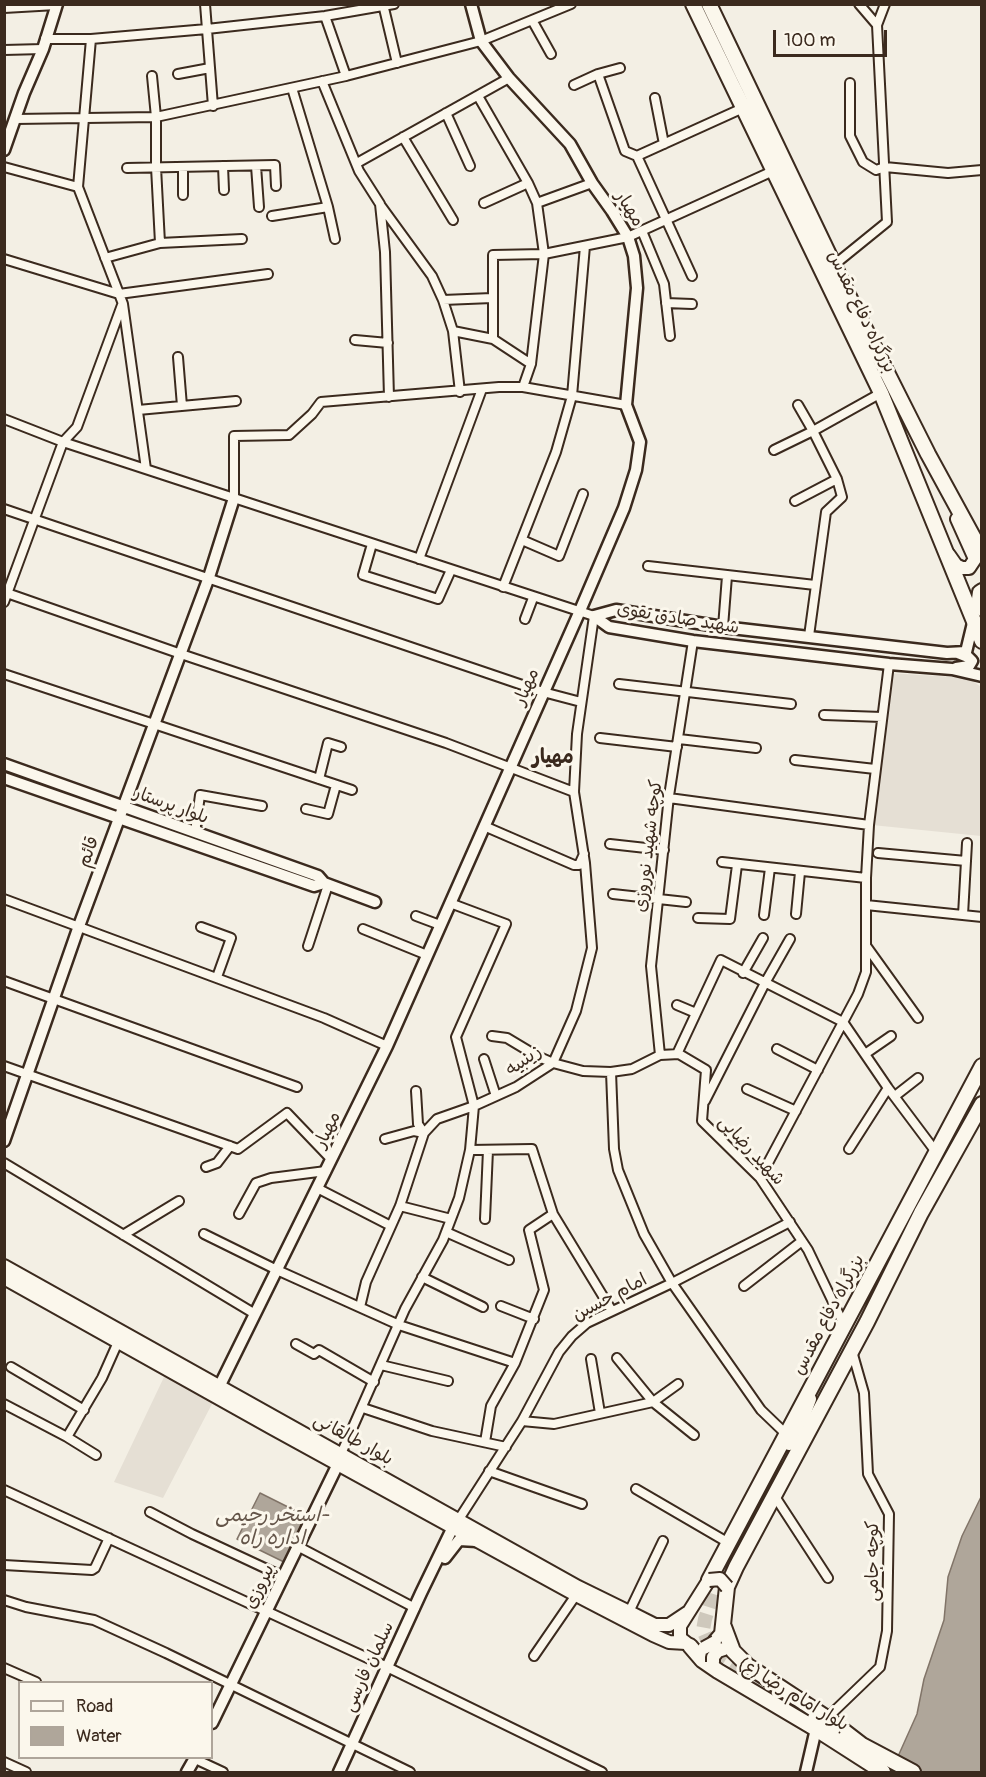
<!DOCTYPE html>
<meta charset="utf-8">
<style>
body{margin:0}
#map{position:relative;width:986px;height:1777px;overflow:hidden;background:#f3efe4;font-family:Pangolin,sans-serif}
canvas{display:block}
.frame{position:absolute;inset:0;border:6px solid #3b2a1e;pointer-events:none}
.legend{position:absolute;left:18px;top:1681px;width:195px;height:78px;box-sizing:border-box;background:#fbf7ec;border:2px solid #aea59a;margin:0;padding:8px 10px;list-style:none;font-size:18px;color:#3b2a1e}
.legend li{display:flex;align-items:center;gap:12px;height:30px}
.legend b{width:30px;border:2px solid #aea59a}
.scale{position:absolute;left:773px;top:30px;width:114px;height:27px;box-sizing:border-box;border:3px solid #3b2a1e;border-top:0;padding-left:8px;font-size:18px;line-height:21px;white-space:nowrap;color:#3b2a1e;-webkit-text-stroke:4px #fbf7ec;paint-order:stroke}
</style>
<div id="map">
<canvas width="986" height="1777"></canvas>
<div class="frame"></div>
<ul class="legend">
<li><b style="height:8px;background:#fbf7ec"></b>Road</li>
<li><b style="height:16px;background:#afa69a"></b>Water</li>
</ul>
<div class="scale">100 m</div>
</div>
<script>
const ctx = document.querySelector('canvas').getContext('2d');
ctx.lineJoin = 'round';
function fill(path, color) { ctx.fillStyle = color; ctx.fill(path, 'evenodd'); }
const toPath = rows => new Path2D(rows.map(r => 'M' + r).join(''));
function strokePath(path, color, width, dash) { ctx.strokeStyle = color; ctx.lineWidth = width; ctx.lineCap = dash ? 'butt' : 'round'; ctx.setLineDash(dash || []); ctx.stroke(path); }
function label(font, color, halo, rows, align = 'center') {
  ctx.font = font + ' Pangolin,"Playpen Sans Arabic",sans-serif'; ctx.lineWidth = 6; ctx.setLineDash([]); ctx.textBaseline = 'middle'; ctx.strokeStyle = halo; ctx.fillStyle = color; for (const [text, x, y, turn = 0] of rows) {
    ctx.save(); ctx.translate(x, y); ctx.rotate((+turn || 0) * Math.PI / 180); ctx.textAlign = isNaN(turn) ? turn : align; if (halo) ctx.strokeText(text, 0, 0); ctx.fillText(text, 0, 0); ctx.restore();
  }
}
fill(toPath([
 [888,673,969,678,981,687,981,836,872,825],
 [165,1375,213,1402,163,1498,114,1482]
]), '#e5dfd4');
const water = toPath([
 [260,1493,306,1516,284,1562,237,1539,260,1493],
 [981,1497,981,1772,891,1772,917,1714,924,1679,944,1620,948,1577,962,1536,981,1497]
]);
fill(water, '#afa69a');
strokePath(water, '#817468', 1.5);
strokePath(toPath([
 [789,1444,714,1591,705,1619,703,1630,713,1653,814,1718]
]), '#cec8bc', 14, [14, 7]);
const minor = toPath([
 [205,4,213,106],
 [383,4,397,63],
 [4,8,56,5],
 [532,20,551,54],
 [877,25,885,4],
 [45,39,91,39,207,29,325,16,394,4],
 [91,39,78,187,123,304,146,469],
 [4,50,43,49],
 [178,74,210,68],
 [598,74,625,151,637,156,743,108],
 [152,76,156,117,156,167,160,243],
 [346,76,481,41,571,4],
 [322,81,359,171,380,204,385,252,389,397],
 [850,83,850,136,863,162,876,170,885,167,948,173,982,170],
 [574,85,598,74,620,68],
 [292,88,328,207,335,239],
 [478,96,528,183,537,203,544,254,531,364,523,387],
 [655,98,664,144],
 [446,113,470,166],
 [15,119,156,117,346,76,325,16],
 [403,137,453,220],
 [637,156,692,276],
 [357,163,509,78],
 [223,166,224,190],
 [256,166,259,207],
 [4,167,78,187],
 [127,168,275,165,276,186],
 [183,195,183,167],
 [484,203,528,183],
 [537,203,592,183],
 [381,206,432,276,443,300,453,331,460,392],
 [272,216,328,207],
 [642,231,664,284,670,336],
 [105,258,160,243,242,239],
 [4,259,119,294,268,274],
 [834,265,887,222,877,25,859,4],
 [443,300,492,298],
 [666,303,692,304],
 [453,331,493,339,531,364],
 [493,339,493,255,544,254,628,237,773,171],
 [355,340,388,343],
 [178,357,182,406],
 [138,410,236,401],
 [4,419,63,442,594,616,577,734,574,792,585,863,592,948,576,1011,553,1063,516,1087,474,1106,470,1150,459,1198,443,1240,405,1309,341,1454],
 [774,450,813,431,798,405],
 [234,498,234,436,289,435,312,414,321,402,499,387,523,387,626,405],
 [795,501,837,479],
 [4,509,543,692,581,702],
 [522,540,559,556,583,494],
 [372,544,363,575,438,599,451,570],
 [419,559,482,389],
 [648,566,815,585],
 [503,587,556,452,572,396,585,246],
 [4,592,181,654,446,743,574,792],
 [4,602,63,442,77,427,122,305],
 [525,619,533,598],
 [723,627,727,576],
 [809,636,826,512,842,497,837,479,813,431,881,393],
 [4,674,352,790],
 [619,684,791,704],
 [824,715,882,717],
 [600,738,677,747],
 [679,739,756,748],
 [795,760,875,769],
 [319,779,328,743,341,747],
 [669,798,869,825],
 [306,809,328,814,336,785],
 [484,826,574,865,579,865,584,854],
 [195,832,200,795,262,806],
 [610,844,664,850],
 [878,853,966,861],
 [722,862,866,878],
 [613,894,686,902],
 [4,899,324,1018,387,1046],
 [866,905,982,917],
 [796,914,800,872],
 [764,915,770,868],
 [963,915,967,843],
 [416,916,440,925],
 [698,918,730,919,737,865],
 [201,927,231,938,217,977],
 [363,929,427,955],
 [308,946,328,885],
 [867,947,918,1018],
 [743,973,763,938],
 [4,981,297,1087],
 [677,1005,696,1013],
 [492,1036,507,1038,537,1056,553,1063,583,1071,611,1072,632,1069,660,1055,679,1054,706,1070,702,1121,760,1178,808,1250,844,1325],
 [777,1049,818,1070],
 [677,1054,721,960,843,1022,888,1088,936,1152],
 [865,1054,891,1036],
 [660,1055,651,966,669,796,693,641],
 [484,1059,496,1096],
 [4,1066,238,1149,287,1113,331,1159],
 [611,1072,614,1149,618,1170,644,1234,672,1283,761,1410,786,1434],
 [747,1089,796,1111],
 [416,1091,418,1124,424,1133],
 [895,1096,918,1078],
 [705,1101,765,983,790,939],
 [385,1139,414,1131,424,1133],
 [849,1149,888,1088],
 [470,1150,532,1149,553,1214,612,1311],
 [4,1163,255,1314],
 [206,1167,217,1163,230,1146],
 [760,1178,858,994,866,972,866,878,869,825,889,664],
 [317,1188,391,1226],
 [400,1206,451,1219],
 [239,1214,256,1183,271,1178,326,1171],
 [485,1219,488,1150],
 [446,1232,509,1260],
 [204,1234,277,1270,399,1325,515,1363],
 [123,1235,179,1201],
 [422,1277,483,1307],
 [744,1286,802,1241],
 [501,1306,534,1319],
 [360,1307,366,1282,400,1206,424,1133,437,1119,474,1106,456,1037,506,924,450,903],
 [296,1344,314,1354,319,1350,374,1382],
 [617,1358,653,1402,694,1435],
 [591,1359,600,1413],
 [381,1365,448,1381],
 [11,1367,84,1410],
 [4,1404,67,1437,102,1378,118,1342],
 [363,1408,432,1431,506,1447],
 [522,1421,554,1424,653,1402,678,1384],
 [67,1437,96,1455],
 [485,1442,491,1406,515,1363,544,1290,529,1230,553,1214],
 [489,1471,582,1504],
 [636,1489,727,1542],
 [4,1490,387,1667,602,1772],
 [774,1495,828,1578],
 [150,1512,192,1534,284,1577],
 [459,1519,522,1421,559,1352,572,1336,587,1323,672,1283,790,1222],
 [299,1547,415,1608],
 [4,1565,92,1570,95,1568,109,1538],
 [4,1600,26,1607,94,1620,166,1653,410,1772],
 [629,1612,663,1541],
 [534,1656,576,1595],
 [4,1668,36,1682],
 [827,1718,880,1667,887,1631,889,1514,868,1474,864,1393,852,1351],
 [193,1758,223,1772],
 [4,1762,26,1772]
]);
const tertiary = toPath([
 [4,764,318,876,324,883,375,902],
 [4,778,314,886,324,883],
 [4,1141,79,926,209,577,234,498],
 [219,1387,387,1046,579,613,624,508,636,470,640,442,626,405,637,288,634,256,628,237,612,211,592,183,570,144,509,78,481,41,471,4],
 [445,1558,459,1540,477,1541],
 [212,1723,338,1464],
 [187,1772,195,1758],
 [339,1772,421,1593,453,1527],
 [806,1772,816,1729]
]);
const secondary = toPath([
 [4,150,24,93,43,49,57,4],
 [594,616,616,610,723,627,947,653,966,652,973,623],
 [594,616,609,627,693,641,889,664,952,669,982,676],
 [956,668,969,666,972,661,968,657,958,653]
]);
const primary = toPath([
 [949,555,956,565,962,568,969,568,975,559,957,519],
 [982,590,979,592,978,599,982,610],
 [4,1266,578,1587,629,1612,655,1625,669,1625,687,1613],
 [4,1278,272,1428,576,1595,653,1635,669,1642,686,1643],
 [789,1444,803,1418,810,1399],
 [689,1645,680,1638,680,1626,709,1580],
 [814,1718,830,1734]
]);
const trunk = toPath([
 [693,4,881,393,982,641],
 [709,4,852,303,928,454,982,553],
 [709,1580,982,1066],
 [724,1627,733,1651,748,1666,827,1718,862,1745,913,1772],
 [715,1642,722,1634,727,1587,736,1567,867,1322,921,1213,982,1104],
 [690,1646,702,1660,718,1671,816,1729,883,1772]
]);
strokePath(minor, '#3b2a1e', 12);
strokePath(tertiary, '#3b2a1e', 15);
strokePath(secondary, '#3b2a1e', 15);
strokePath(primary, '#3b2a1e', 16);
strokePath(trunk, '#3b2a1e', 18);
strokePath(minor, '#fbf7ec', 8);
strokePath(tertiary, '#fbf7ec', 10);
strokePath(secondary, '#fbf7ec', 10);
strokePath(primary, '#fbf7ec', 12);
strokePath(trunk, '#fbf7ec', 14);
const primaryBridge = toPath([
 [709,1580,720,1579,727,1587],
 [704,1648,715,1642],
 [713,1662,713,1657,718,1651,724,1649]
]);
strokePath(primaryBridge, '#3b2a1e', 16, []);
strokePath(primaryBridge, '#fbf7ec', 12);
label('18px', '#3b2a1e', '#fbf7ec', [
 ["مهیار",629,209,58],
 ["بزرگراه دفاع مقدس",861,312,64],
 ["شهید صادق تقوی",678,619,9],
 ["مهیار",527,687,-66],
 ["بلوار پرستار",171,806,20],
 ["کوچه شهید نوروزی",649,846,-83],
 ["قائم",89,852,-70],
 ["زینبیه",524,1061,-35],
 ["مهیار",328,1130,-64],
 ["شهید رضایی",751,1151,47],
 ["امام حسین",610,1298,-28],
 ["بزرگراه دفاع مقدس",829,1315,-62],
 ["بلوار طالقانی",353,1440,29],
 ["کوچه جامی",873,1561,-90],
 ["پیروزی",260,1587,-64],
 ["سلمان فارسی",369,1667,-65],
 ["بلوار امام رضا (ع)",793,1695,31]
]);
label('bold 20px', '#3b2a1e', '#fbf7ec', [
 ["مهیار",553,758]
]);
label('italic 20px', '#645549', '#fbf7ec', [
 ["استخر رحیمی-",272,1516],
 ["اداره راه",272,1539]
]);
</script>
